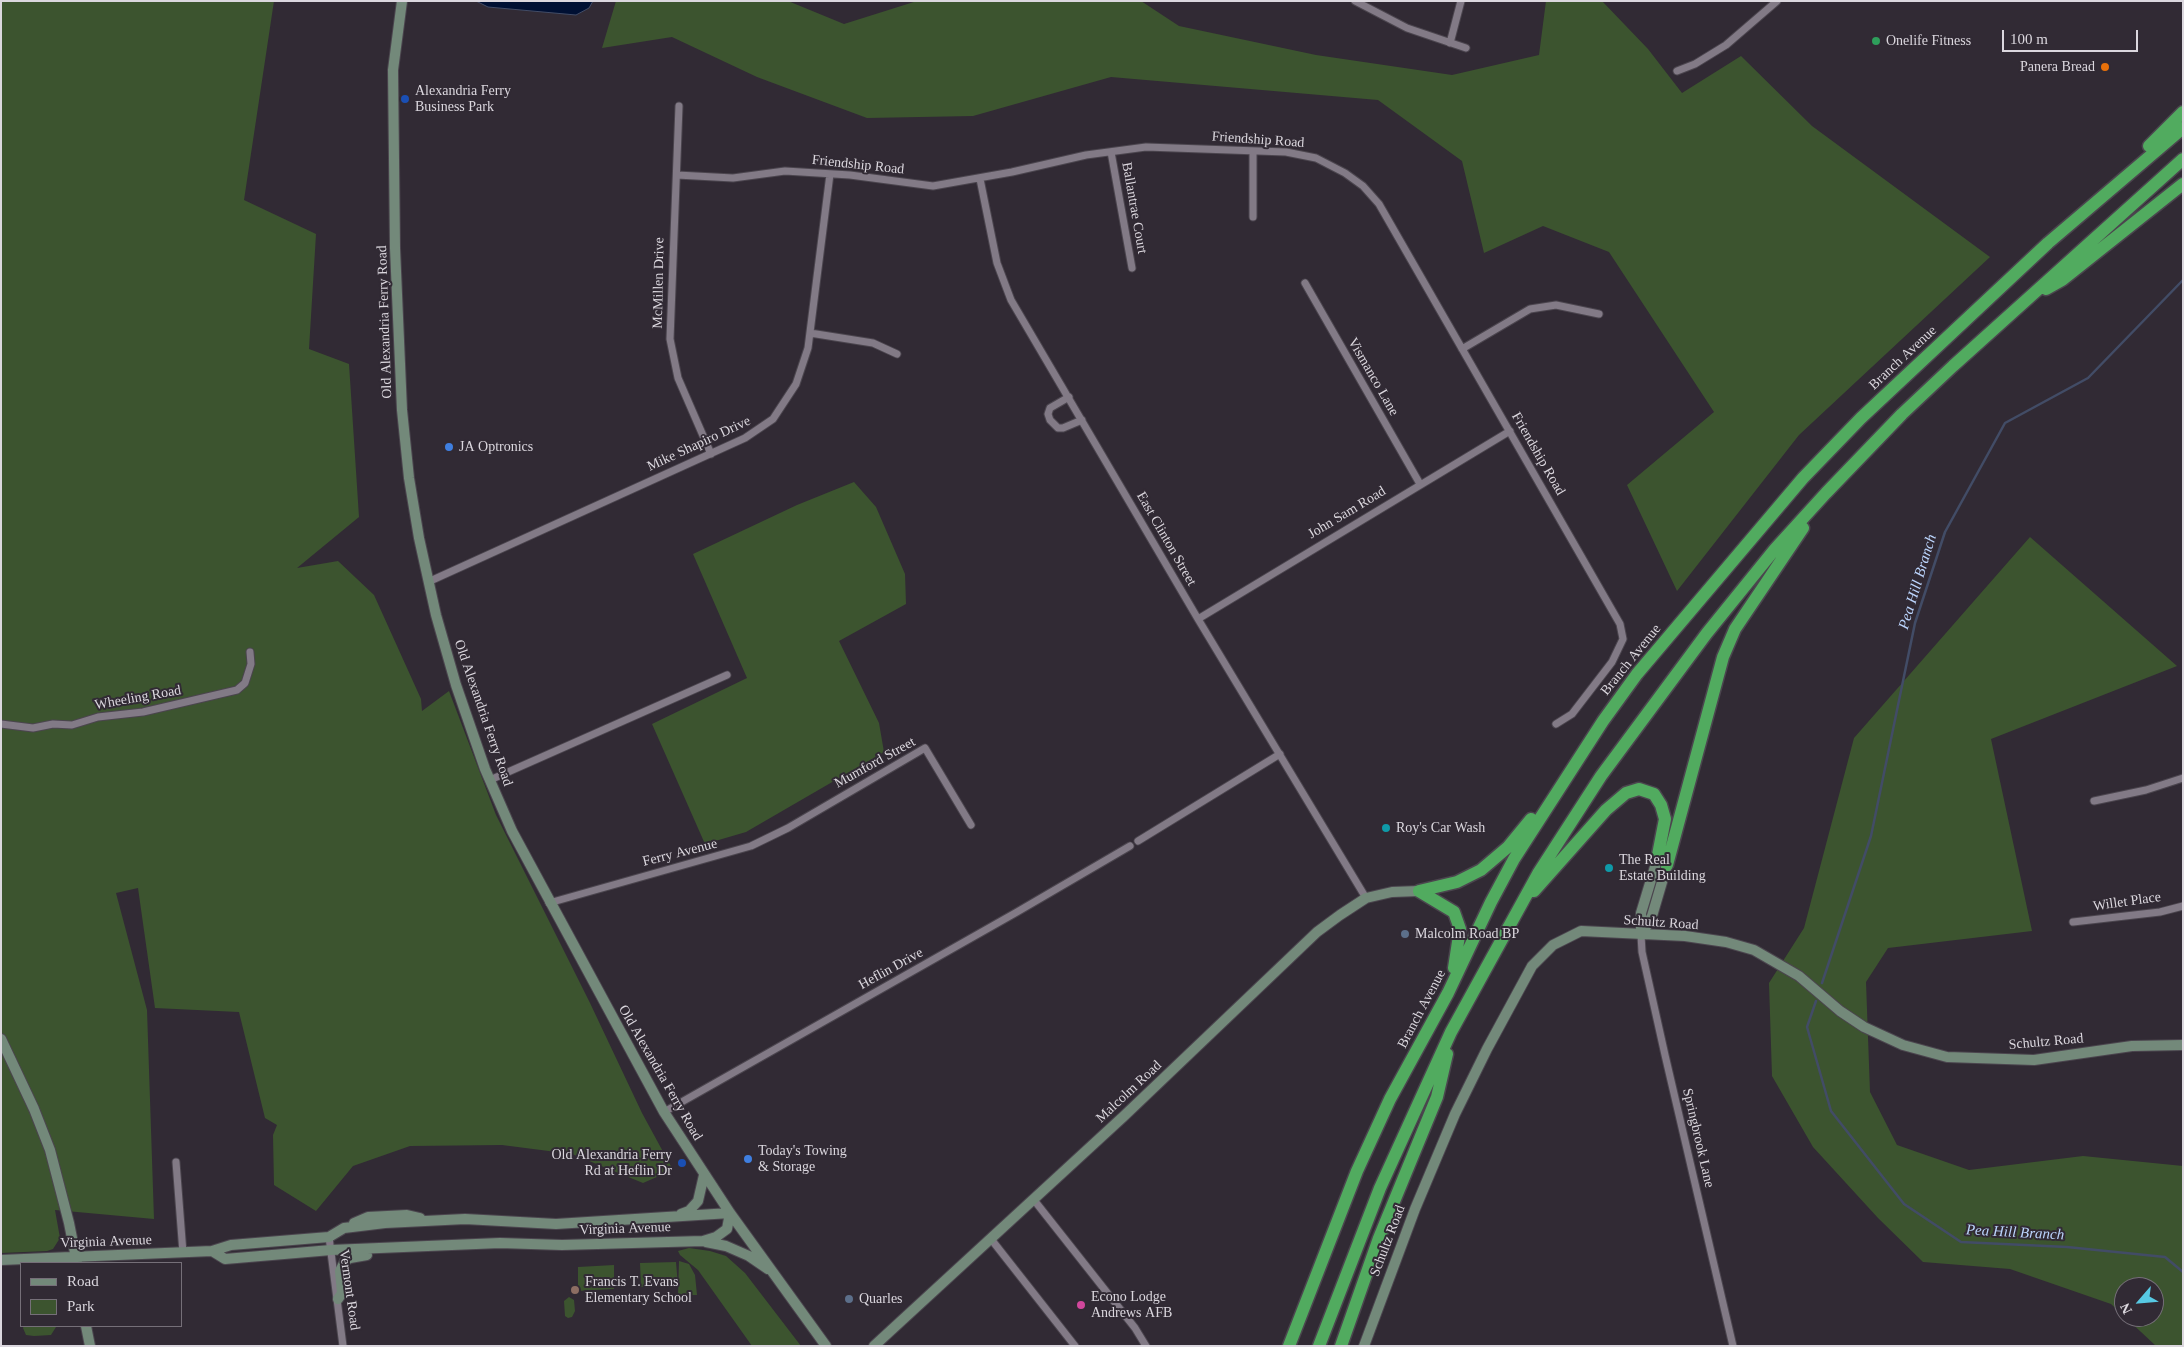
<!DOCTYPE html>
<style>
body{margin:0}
#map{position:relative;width:2184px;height:1347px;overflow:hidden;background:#312a34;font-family:"Times New Roman",serif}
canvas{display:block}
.frame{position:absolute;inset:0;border:2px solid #dbd7de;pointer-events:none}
.legend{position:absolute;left:20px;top:1262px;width:162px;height:65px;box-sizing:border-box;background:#312a34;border:1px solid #756f78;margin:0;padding:6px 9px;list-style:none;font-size:15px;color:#dbd7de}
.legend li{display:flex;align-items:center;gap:10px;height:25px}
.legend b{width:25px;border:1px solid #756f78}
.north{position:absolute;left:2114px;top:1277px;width:50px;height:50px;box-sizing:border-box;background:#312a34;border:1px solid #756f78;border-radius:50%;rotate:243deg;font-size:14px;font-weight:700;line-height:20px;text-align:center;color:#dbd7de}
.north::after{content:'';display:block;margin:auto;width:18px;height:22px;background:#57c9e3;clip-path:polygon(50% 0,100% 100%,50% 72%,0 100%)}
.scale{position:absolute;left:2002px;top:30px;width:136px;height:22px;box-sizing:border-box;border:2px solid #dbd7de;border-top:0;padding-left:6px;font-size:15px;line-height:18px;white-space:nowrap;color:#dbd7de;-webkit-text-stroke:4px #312a34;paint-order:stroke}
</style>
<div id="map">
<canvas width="2184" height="1347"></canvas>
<div class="frame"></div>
<ul class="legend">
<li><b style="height:6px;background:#73897a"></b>Road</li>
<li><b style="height:14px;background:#3c542f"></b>Park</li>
</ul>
<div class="north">N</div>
<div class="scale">100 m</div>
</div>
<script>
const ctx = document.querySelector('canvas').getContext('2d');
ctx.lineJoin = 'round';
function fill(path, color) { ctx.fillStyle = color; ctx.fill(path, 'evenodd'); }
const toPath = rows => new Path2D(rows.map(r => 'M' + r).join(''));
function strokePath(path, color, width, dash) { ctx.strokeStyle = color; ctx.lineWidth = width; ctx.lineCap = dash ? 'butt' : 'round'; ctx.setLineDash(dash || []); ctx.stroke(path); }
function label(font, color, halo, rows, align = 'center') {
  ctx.font = font + ' "Times New Roman",serif'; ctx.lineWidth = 4; ctx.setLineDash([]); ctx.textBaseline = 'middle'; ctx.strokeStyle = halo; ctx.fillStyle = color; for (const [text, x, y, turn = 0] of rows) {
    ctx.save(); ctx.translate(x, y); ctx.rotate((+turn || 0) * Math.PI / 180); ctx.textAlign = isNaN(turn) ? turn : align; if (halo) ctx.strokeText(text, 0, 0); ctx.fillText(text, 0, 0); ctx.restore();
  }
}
fill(toPath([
 [1,1,274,1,244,200,316,234,309,349,349,364,359,517,297,568,338,561,374,595,421,699,422,711,449,691,496,815,590,1003,642,1113,673,1170,643,1183,572,1154,502,1145,410,1146,353,1166,316,1211,274,1185,273,1135,277,1125,265,1118,239,1012,155,1008,138,888,116,893,147,1010,154,1219,55,1210,60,1238,53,1249,47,1251,1,1253],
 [616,1,788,1,844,24,917,1,1141,1,1179,26,1316,55,1452,75,1539,55,1546,1,1602,1,1648,49,1682,93,1741,56,1812,126,1990,257,1799,435,1677,591,1627,485,1714,412,1609,252,1543,226,1484,253,1462,161,1378,100,1111,77,973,116,867,118,757,77,672,37,602,48],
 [854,482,876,507,905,574,906,604,839,641,879,723,884,752,746,832,705,844,652,724,747,678,693,554,797,505],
 [2030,537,2177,666,1991,739,2032,931,1888,948,1866,982,1870,1092,1897,1145,1969,1170,2083,1156,2183,1166,2183,1346,2156,1346,2125,1317,2154,1317,2154,1287,2124,1287,2124,1316,2111,1304,2010,1269,1923,1262,1878,1218,1813,1147,1772,1076,1769,983,1804,928,1854,738],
 [689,1248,710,1251,726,1256,745,1273,801,1346,752,1346,698,1270,680,1255,678,1251],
 [679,1261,689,1264,695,1275,697,1295,678,1295],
 [676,1262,678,1286,641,1287,640,1263],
 [614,1265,614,1289,578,1291,578,1267],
 [569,1297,574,1300,575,1311,572,1317,568,1318,565,1316,564,1301],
 [24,1326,56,1326,56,1327,51,1335,34,1336,26,1335,23,1328]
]), '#3c542f');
const water = toPath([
 [476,1,593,1,589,8,576,15,488,7,476,1]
]);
fill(water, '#001033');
strokePath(water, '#424c66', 1);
strokePath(toPath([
 [1822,983,1871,836,1915,623,1945,532,2005,423,2088,378,2183,280],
 [1816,1001,1807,1027,1831,1111,1904,1204,1961,1242,2067,1247,2165,1257,2183,1272]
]), '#424c66', 2.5);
const street = toPath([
 [1355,1,1407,28,1466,48],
 [1450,43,1461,1],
 [1677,71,1695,64,1726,45,1777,1],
 [679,106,670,339,678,378,711,454],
 [1253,151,1253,217],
 [1111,152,1132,268],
 [677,175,733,178,785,171,850,175,933,186,1012,172,1086,155,1146,147,1286,152,1316,158,1345,173,1363,186,1379,204,1620,624,1623,639,1612,662,1572,714,1556,724],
 [980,179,997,263,1011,300,1198,619,1366,898],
 [1305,283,1420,484],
 [810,333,873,343,897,354],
 [1462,349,1530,309,1556,305,1599,314],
 [1069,397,1050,408,1048,414,1050,420,1058,428,1063,428,1082,420],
 [428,582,745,438,773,419,796,384,808,348,830,174],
 [1198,619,1510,431],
 [1,724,33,728,53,724,72,725,98,717,143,712,237,690,245,683,251,664,250,652],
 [490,780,727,675],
 [2094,801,2146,790,2183,778],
 [1138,841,1280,754],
 [549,903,751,846,788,828,925,748,971,825],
 [2073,922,2160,912,2183,906],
 [1641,935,1642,952,1665,1055,1733,1346],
 [664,1112,1017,912,1130,846],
 [176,1162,183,1253],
 [1034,1200,1135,1328,1146,1346],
 [329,1237,343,1346],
 [991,1239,1075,1346]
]);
const secondary = toPath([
 [402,1,393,70,395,248,402,410,409,478,419,538,436,615,456,685,485,769,512,831,664,1112,730,1213,826,1346],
 [1642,934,1652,916,1667,865],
 [1641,935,1641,913,1657,860],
 [1,1039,34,1109,50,1150,69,1223,77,1263],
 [681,1214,689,1211,698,1201,704,1175],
 [354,1223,368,1217,407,1215,420,1218],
 [706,1242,726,1246,749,1256,768,1269],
 [1,1260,212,1251,231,1245,329,1237,344,1228,385,1223,465,1219,556,1224,730,1213,727,1229,716,1237,703,1241,562,1245,500,1243,331,1250,225,1259,212,1251],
 [338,1299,342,1293,340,1271,345,1261,350,1258,367,1255],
 [86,1326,90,1346],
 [874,1346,1124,1116,1317,932,1340,915,1366,898,1392,892,1419,891],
 [1364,1346,1415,1209,1455,1114,1487,1049,1532,966,1553,945,1581,931,1685,936,1726,942,1754,950,1799,976,1840,1011,1864,1027,1903,1045,1947,1057,2034,1060,2132,1046,2183,1045]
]);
const highway = toPath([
 [2149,146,2183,112],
 [2046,289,2062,280,2183,184],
 [1667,865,1723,657,1735,629,1803,528],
 [1419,891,1457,882,1481,870,1508,847,1531,819],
 [1419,891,1454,912,1460,929,1454,968],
 [1534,891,1606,810,1626,793,1639,789,1654,794,1661,805,1665,819,1657,860],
 [1289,1346,1357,1171,1390,1099,1448,993,1491,902,1514,859,1603,721,1637,674,1803,478,1861,418,2048,243,2183,128],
 [1319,1346,1380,1188,1451,1032,1539,872,1601,776,1707,633,1775,549,1826,493,1902,414,1953,366,2183,159],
 [1341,1346,1379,1238,1437,1097,1447,1054]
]);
strokePath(street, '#4b454e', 9);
strokePath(secondary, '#4b454e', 12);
strokePath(highway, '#4b454e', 15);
strokePath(street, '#827a86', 7);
strokePath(secondary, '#73897a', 10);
strokePath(highway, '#51ab5f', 12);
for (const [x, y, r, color] of [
 [1876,41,5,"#2e9e5b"],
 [2105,67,5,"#e8710a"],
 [405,99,5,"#1a4fb4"],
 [449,447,5,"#3f7fe0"],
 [1386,828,5,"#0f9aa8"],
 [1609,868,5,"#0f9aa8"],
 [1405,934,5,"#5c6f8a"],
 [748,1159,5,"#3f7fe0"],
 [682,1163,5,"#1a4fb4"],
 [575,1290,5,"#8d6e63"],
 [849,1299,5,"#5c6f8a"],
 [1081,1305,5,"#d1479c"]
]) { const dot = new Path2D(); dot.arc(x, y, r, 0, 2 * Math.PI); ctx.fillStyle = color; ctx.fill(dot); strokePath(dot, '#312a34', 2); }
label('14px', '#dbd7de', '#312a34', [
 ["Onelife Fitness",1886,41],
 ["Panera Bread",2095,67,"right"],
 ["Alexandria Ferry",415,91],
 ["Business Park",415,107],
 ["JA Optronics",459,447],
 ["Roy's Car Wash",1396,828],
 ["The Real",1619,860],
 ["Estate Building",1619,876],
 ["Malcolm Road BP",1415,934],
 ["Today's Towing",758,1151],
 ["& Storage",758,1167],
 ["Old Alexandria Ferry",672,1155,"right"],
 ["Rd at Heflin Dr",672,1171,"right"],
 ["Francis T. Evans",585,1282],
 ["Elementary School",585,1298],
 ["Econo Lodge",1091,1297],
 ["Andrews AFB",1091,1313],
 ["Quarles",859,1299]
], 'left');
label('14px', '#dbd7de', '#312a34', [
 ["Friendship Road",1258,140,4],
 ["Friendship Road",858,165,6],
 ["Ballantrae Court",1134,208,80],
 ["McMillen Drive",659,283,-89],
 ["Old Alexandria Ferry Road",385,322,-92],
 ["Branch Avenue",1903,358,-43],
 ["Vismanco Lane",1373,377,60],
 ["Mike Shapiro Drive",699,444,-25],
 ["Friendship Road",1538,454,60],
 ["John Sam Road",1347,513,-31],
 ["East Clinton Street",1166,539,60],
 ["Branch Avenue",1631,660,-51],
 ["Wheeling Road",138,698,-10],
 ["Old Alexandria Ferry Road",483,713,71],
 ["Mumford Street",875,763,-29],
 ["Ferry Avenue",680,853,-14],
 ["Willet Place",2127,902,-8],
 ["Schultz Road",1661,923,4],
 ["Heflin Drive",891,969,-29],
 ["Branch Avenue",1422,1009,-62],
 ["Schultz Road",2046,1042,-5],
 ["Old Alexandria Ferry Road",660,1073,60],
 ["Malcolm Road",1129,1092,-43],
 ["Springbrook Lane",1698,1138,77],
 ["Virginia Avenue",625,1229,-2],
 ["Schultz Road",1388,1241,-69],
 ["Virginia Avenue",106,1242,-2],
 ["Vermont Road",349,1290,82]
]);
label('italic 15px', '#bbd4fc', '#312a34', [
 ["Pea Hill Branch",1918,582,-73],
 ["Pea Hill Branch",2015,1233,3]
]);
</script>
